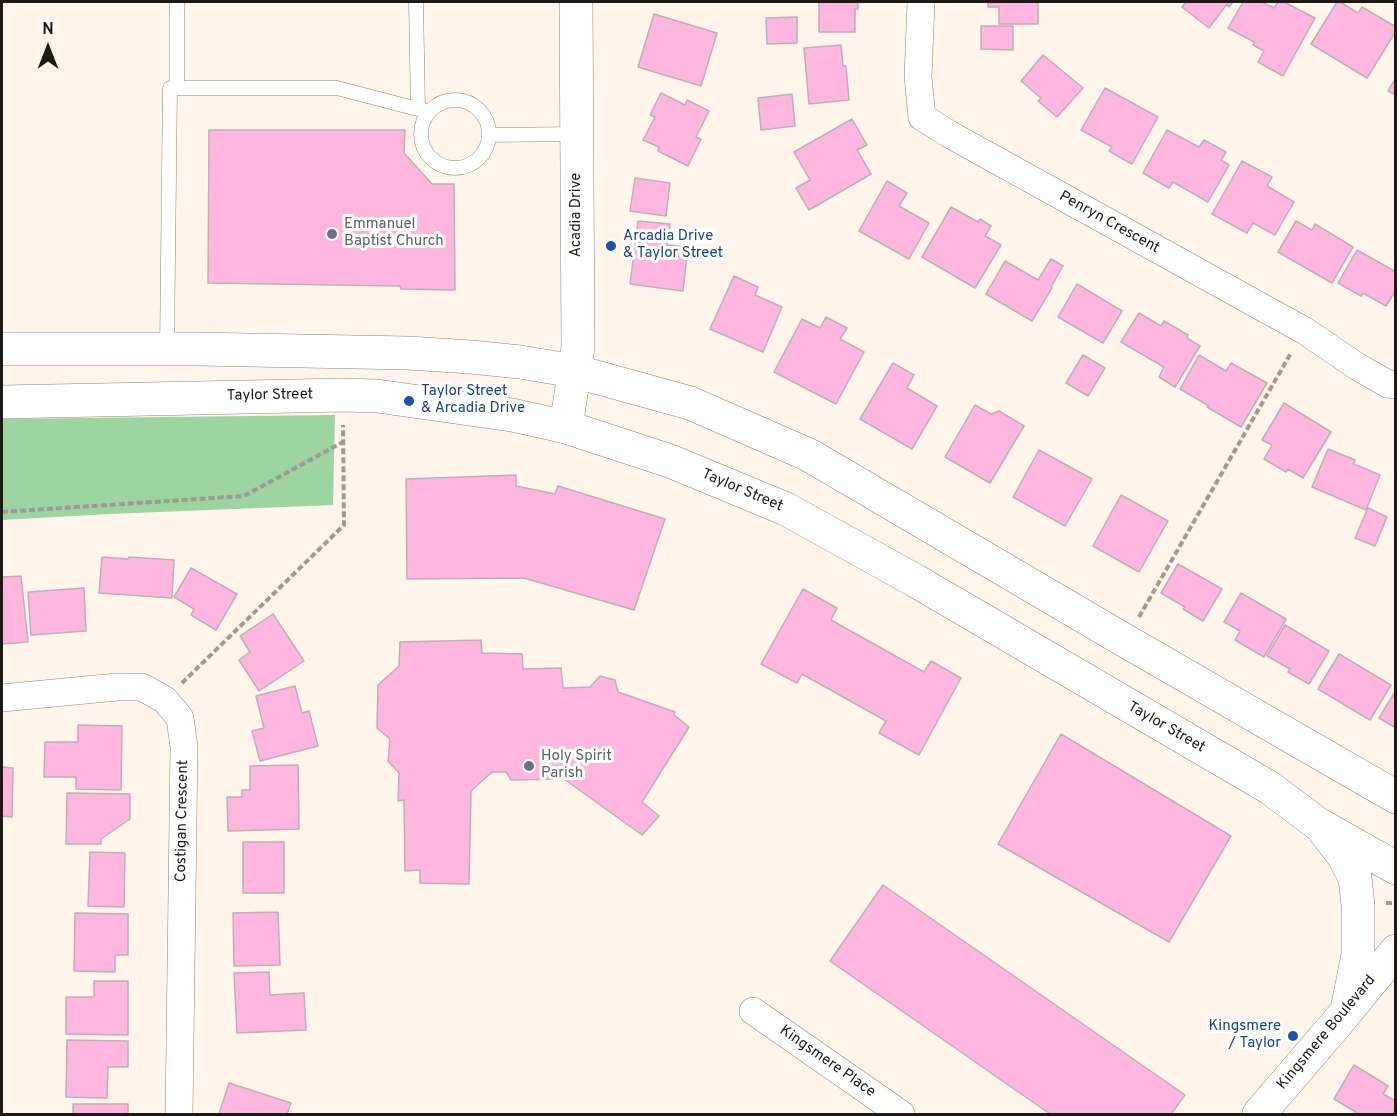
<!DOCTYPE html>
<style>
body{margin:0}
#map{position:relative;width:1397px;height:1116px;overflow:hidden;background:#fff5ea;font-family:Overpass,sans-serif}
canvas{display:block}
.frame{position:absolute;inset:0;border:3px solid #1d1914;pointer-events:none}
.north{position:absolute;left:18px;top:18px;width:60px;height:60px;-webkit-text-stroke:4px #fff;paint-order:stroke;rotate:0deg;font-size:16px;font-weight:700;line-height:24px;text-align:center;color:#1d1914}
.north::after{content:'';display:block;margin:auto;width:21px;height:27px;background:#1d1914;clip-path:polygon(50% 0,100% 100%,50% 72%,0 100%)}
</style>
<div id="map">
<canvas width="1397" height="1116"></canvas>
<div class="frame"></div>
<div class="north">N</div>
</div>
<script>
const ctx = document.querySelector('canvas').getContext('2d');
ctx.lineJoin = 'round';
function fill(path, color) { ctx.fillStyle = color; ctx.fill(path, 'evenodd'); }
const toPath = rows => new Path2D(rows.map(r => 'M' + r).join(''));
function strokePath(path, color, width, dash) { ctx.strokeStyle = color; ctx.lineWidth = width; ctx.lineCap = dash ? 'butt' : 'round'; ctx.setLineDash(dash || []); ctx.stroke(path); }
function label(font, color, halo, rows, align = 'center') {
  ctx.font = font + ' Overpass,sans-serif'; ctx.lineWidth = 6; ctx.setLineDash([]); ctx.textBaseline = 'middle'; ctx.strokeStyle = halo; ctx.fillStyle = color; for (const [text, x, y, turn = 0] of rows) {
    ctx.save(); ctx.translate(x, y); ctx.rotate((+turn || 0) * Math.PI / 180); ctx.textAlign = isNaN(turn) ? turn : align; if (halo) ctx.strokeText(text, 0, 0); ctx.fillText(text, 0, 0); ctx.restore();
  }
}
fill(toPath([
 [335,415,333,505,109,514,2,520,2,419]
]), '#9cd5a0');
const building = toPath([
 [819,2,858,2,858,9,855,9,855,32,819,32,819,2],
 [988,2,1038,2,1038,24,999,24,999,7,988,7,988,2],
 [1186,2,1233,2,1229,7,1227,4,1209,28,1182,7,1186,2],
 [1243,2,1262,2,1274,8,1278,2,1284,2,1315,18,1283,76,1258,62,1264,51,1253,45,1254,42,1228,28,1243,2],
 [1337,2,1340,2,1358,13,1362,7,1396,27,1396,31,1367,78,1311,44,1337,2],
 [654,14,717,33,701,86,638,67,654,14],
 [797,17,797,43,767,44,766,18,797,17],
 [981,26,1013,26,1013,50,981,49,981,26],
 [841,45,843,66,846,66,849,100,809,104,804,48,841,45],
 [1043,55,1083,88,1057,117,1038,101,1041,98,1021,81,1043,55],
 [1396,77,1396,95,1388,91,1396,77],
 [1105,88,1158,117,1132,164,1109,151,1112,147,1081,130,1105,88],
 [661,93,685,105,687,100,709,111,696,137,701,139,688,166,658,151,659,147,643,140,655,117,650,115,661,93],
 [792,94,795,126,761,130,758,98,792,94],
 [852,119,867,145,857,150,871,174,809,210,796,188,810,180,794,152,852,119],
 [209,130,405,130,404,153,432,184,454,184,455,290,401,289,400,286,208,283,209,130],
 [1167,130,1199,147,1204,140,1226,152,1221,160,1229,165,1208,202,1173,182,1169,188,1143,173,1167,130],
 [1242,161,1272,177,1267,186,1294,202,1275,235,1253,223,1247,233,1212,214,1242,161],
 [635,178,670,183,666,216,630,211,635,178],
 [887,181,907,193,899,206,929,223,909,259,859,231,887,181],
 [951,207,978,222,980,219,991,226,985,236,1001,245,975,288,922,257,951,207],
 [638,221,670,224,667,245,688,247,683,291,630,284,638,221],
 [1296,221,1312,230,1315,224,1353,247,1332,283,1278,252,1296,221],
 [1357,250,1396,272,1396,290,1386,306,1363,293,1361,296,1338,283,1357,250],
 [1051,259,1063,266,1051,287,1052,288,1032,321,986,294,1005,261,1038,280,1051,259],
 [734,276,758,287,755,295,782,307,763,352,710,329,734,276],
 [1077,284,1122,311,1103,343,1058,317,1077,284],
 [1139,313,1161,326,1164,321,1188,335,1187,338,1200,346,1175,387,1159,377,1164,367,1121,342,1139,313],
 [826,317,847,328,840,339,864,352,836,404,774,372,802,319,820,328,826,317],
 [1083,355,1105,368,1088,396,1066,383,1083,355],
 [1199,355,1226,371,1231,363,1267,383,1241,427,1207,407,1209,406,1180,389,1199,355],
 [893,363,914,375,907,388,937,406,912,449,860,419,893,363],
 [1284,403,1331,432,1303,478,1288,469,1286,472,1264,459,1272,445,1262,440,1284,403],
 [975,405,991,414,999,411,1024,426,990,483,945,457,975,405],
 [1328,449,1355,460,1354,464,1380,475,1366,510,1312,487,1328,449],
 [1039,450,1092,479,1065,526,1013,497,1039,450],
 [516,475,516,486,555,494,558,486,665,519,634,610,524,578,407,579,406,479,516,475],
 [1121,495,1168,521,1139,572,1093,546,1121,495],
 [1368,508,1387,517,1375,546,1355,538,1368,508],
 [102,557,128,559,129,557,174,560,172,598,99,593,102,557],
 [1178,564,1222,589,1203,621,1183,609,1185,607,1161,593,1178,564],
 [191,568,237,594,216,630,191,615,194,609,174,597,191,568],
 [21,576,28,642,2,644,2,577,21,576],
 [84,588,86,631,31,635,28,592,84,588],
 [803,589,837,608,831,620,924,672,931,661,961,678,919,755,879,733,886,721,802,674,797,683,761,664,803,589],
 [1241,593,1286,619,1264,657,1235,640,1240,631,1224,622,1241,593],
 [273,614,304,661,259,691,239,660,250,652,240,636,273,614],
 [1285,625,1329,651,1309,684,1288,672,1290,669,1267,656,1285,625],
 [481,640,482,653,522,654,523,669,561,668,563,688,590,687,600,676,615,680,618,692,675,712,674,715,689,727,642,802,659,816,642,835,564,779,511,780,506,772,492,772,471,791,469,884,420,883,420,870,405,871,404,800,398,801,399,773,388,761,390,739,377,728,378,685,399,666,400,642,481,640],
 [1339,654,1391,685,1370,720,1318,689,1339,654],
 [295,686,302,713,309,711,318,746,260,761,252,731,264,728,256,696,295,686],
 [1396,690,1396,728,1379,718,1396,690],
 [78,725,122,726,121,790,76,789,76,777,44,777,45,742,78,742,78,725],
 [1061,734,1231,836,1169,942,998,844,1061,734],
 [298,765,299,829,228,831,227,797,242,797,242,790,250,790,250,766,298,765],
 [2,767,13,768,12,817,2,816,2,767],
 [67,793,130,794,130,819,101,839,101,844,66,844,67,793],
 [243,842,284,842,284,893,243,893,243,842],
 [90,852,125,853,124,907,88,906,90,852],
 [883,885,1185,1095,1171,1114,1050,1114,830,961,883,885],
 [278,912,280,965,234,966,233,913,278,912],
 [75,913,128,914,128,955,115,955,115,972,74,971,75,913],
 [269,972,270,995,304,993,306,1030,237,1033,234,973,269,972],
 [94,981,128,981,128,1035,66,1034,66,997,94,997,94,981],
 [67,1040,128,1041,128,1067,108,1067,107,1098,66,1097,67,1040],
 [1354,1065,1388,1086,1383,1094,1396,1101,1396,1109,1392,1114,1359,1114,1334,1099,1354,1065],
 [229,1083,291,1103,287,1114,219,1114,229,1083],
 [73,1104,128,1104,128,1114,73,1114,73,1104]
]);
fill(building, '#ffb7df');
strokePath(building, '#c0afb8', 1.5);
const service = toPath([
 [416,2,418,109],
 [177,88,177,2],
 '421 134a34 34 0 1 1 68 0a34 34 0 1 1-68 0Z',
 [489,135,577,134],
 [167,348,170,88,337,88,429,112]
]);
const minor = toPath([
 [921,2,918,77,922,117,949,134,1305,331,1358,367,1388,384,1396,385],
 [2,698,117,687,142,687,165,700,180,718,184,747,179,1114],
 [753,1011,901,1114]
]);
const tertiary = toPath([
 [566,427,578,347,576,2],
 [1259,1114,1337,1023,1396,951]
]);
const secondary = toPath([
 [2,349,197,349,408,353,471,357,520,362,574,371,690,403,809,455,1124,640,1396,797],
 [2,402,343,395,377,396,512,415,566,427,670,461,786,509,916,581,1270,788,1318,824,1396,868],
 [1325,832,1343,855,1355,878,1358,905,1358,955,1347,1010]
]);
strokePath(service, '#8f8478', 15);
strokePath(minor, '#8f8478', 28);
strokePath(tertiary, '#8f8478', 34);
strokePath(secondary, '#8f8478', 34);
strokePath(toPath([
 [2,512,244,496,343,442],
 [1139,617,1291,353],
 [182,683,344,525,343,425],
 [1386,903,1396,903]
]), '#a29a92', 4, [6, 3]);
strokePath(service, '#fff', 14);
strokePath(minor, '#fff', 27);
strokePath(tertiary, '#fff', 33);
strokePath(secondary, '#fff', 33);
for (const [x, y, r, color] of [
 [332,234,6,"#6b7280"],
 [611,246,6,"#1a4fb4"],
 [409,401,6,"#1a4fb4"],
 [529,766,6,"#6b7280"],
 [1293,1036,6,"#1a4fb4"]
]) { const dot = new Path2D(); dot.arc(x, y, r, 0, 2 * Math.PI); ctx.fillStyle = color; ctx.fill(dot); strokePath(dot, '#fff', 2); }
label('15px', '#1d1914', '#fff', [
 ["Acadia Drive",577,215,-90],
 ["Penryn Crescent",1109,223,29],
 ["Taylor Street",270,396,-1],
 ["Taylor Street",742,491,23],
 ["Taylor Street",1166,728,30],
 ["Costigan Crescent",183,821,-89],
 ["Kingsmere Boulevard",1327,1033,-50],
 ["Kingsmere Place",827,1062,35]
]);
label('15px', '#5b616d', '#fff', [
 ["Emmanuel",344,225],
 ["Baptist Church",344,242],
 ["Holy Spirit",541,757],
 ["Parish",541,774]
], 'left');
label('15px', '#164399', '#fff', [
 ["Arcadia Drive",623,237],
 ["& Taylor Street",623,254],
 ["Taylor Street",421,392],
 ["& Arcadia Drive",421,409],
 ["Kingsmere",1281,1027,"right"],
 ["/ Taylor",1281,1044,"right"]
], 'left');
</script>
